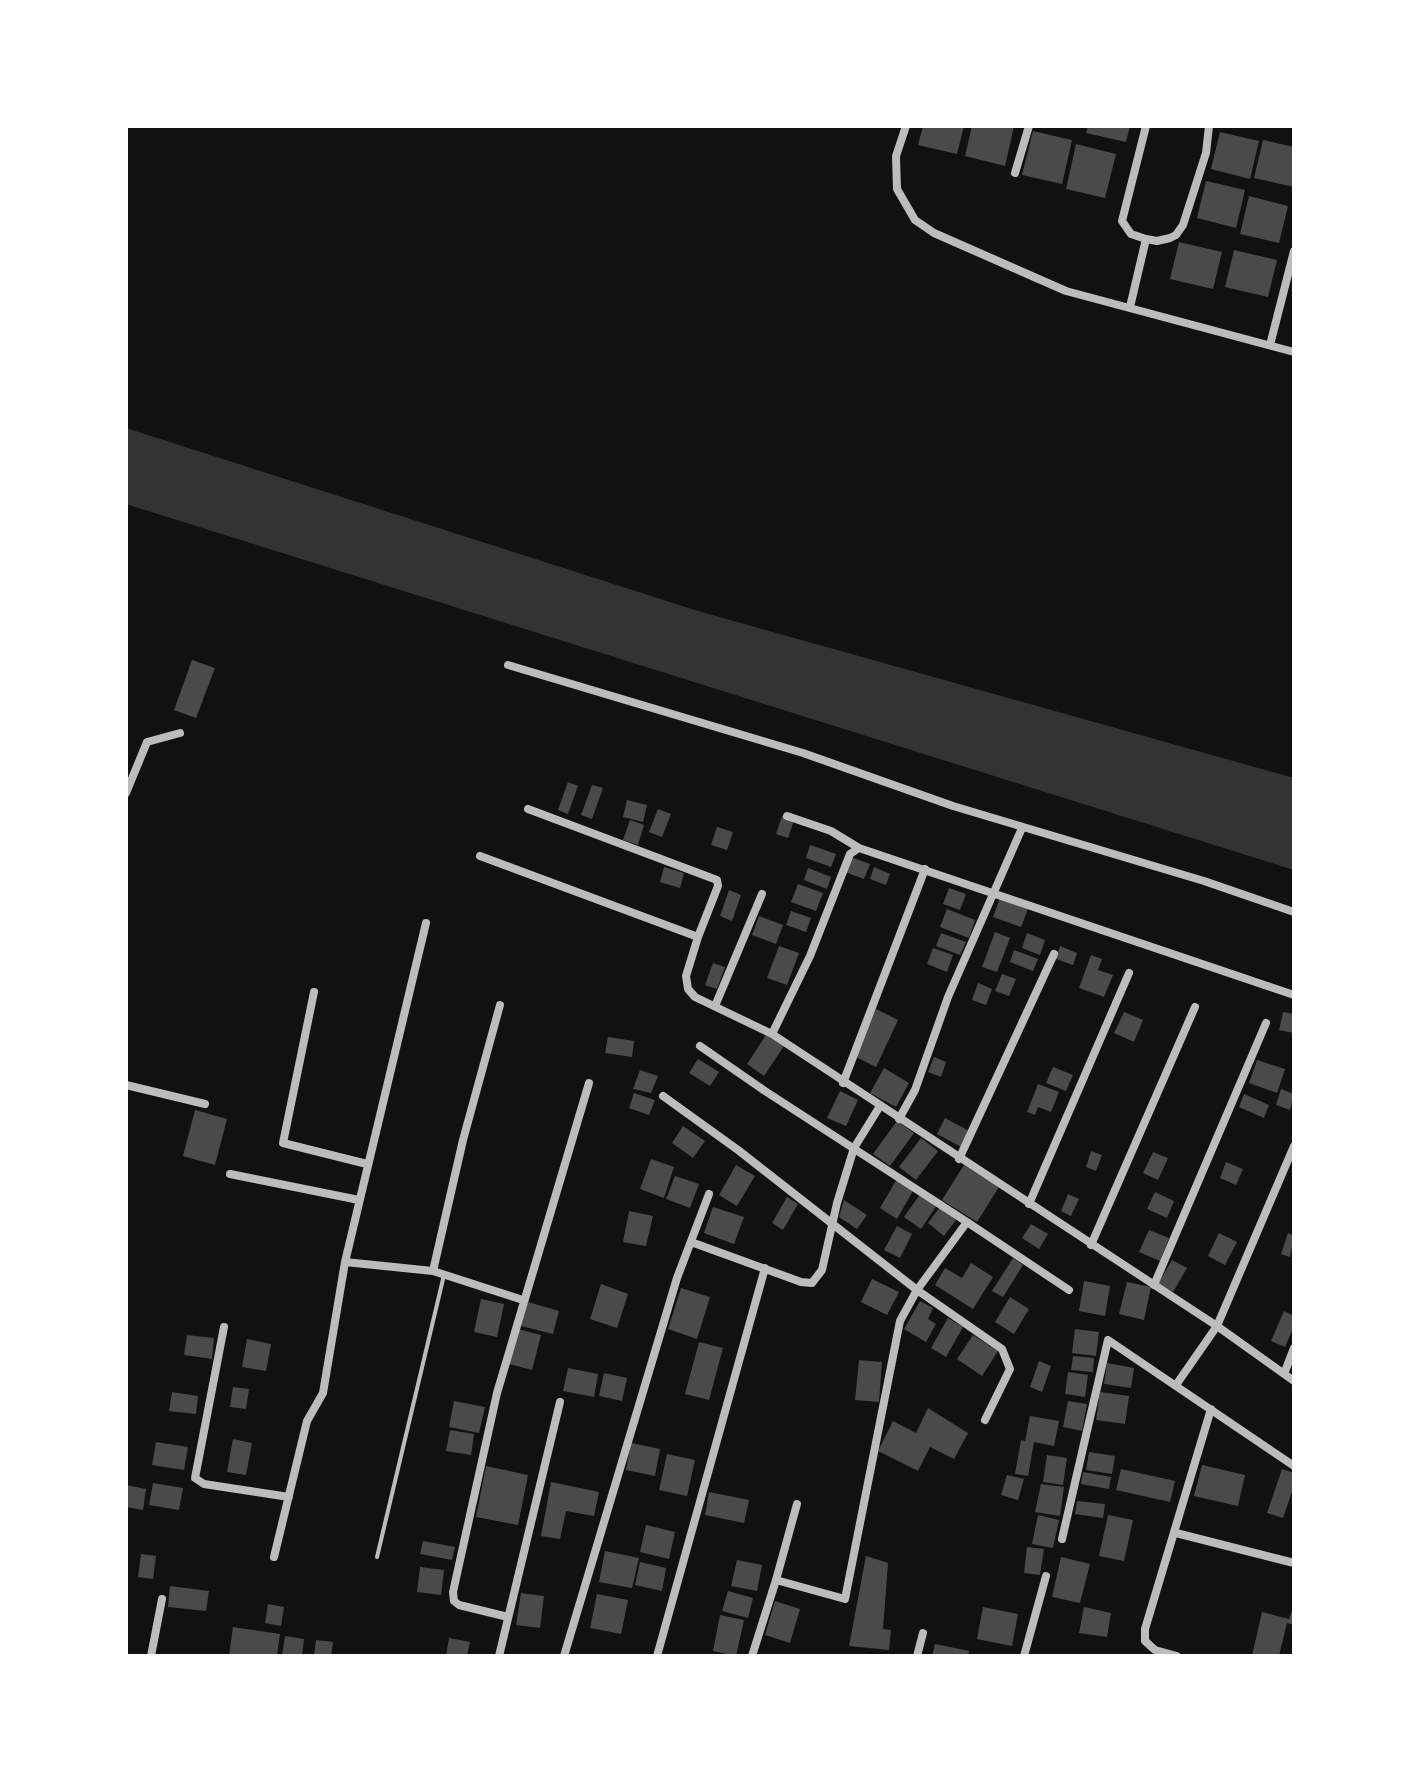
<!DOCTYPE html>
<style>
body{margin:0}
#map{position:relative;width:1420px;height:1782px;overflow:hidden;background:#111;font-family:Commissioner,sans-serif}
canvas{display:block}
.frame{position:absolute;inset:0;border:128px solid #fff;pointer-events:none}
</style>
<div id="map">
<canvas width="1420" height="1782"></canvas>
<div class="frame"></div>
</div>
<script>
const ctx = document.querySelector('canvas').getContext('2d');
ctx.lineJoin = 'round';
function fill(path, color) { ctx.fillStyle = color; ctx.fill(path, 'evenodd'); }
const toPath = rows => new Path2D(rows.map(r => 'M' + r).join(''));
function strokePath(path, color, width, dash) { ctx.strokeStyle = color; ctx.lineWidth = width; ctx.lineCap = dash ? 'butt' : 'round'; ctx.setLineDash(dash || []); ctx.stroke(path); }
fill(toPath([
 [126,428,698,611,1294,778,1294,870,126,504]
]), '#333');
fill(toPath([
 [923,126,964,126,957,154,918,145],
 [972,126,1014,126,1005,166,965,156],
 [1088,126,1130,126,1126,142,1086,133],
 [1033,131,1072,140,1062,184,1022,175],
 [1220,132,1259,141,1250,179,1211,169],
 [1263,140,1294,147,1294,187,1254,178],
 [1076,144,1116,154,1105,198,1066,189],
 [1206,181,1245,190,1236,228,1197,218],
 [1249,196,1288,206,1279,243,1240,234],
 [1179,242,1222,252,1213,289,1170,279],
 [1234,250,1277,260,1268,297,1225,287],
 [192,660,215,668,196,718,174,710],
 [568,782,578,786,568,814,558,810],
 [592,785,603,788,592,819,581,815],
 [627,800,647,805,643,822,623,817],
 [658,809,671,814,662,837,649,832],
 [782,816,794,820,788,838,776,834],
 [630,820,644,825,638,845,623,840],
 [717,827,733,832,727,850,711,845],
 [810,845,836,854,831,867,806,858],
 [851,857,870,864,864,879,845,872],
 [664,867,684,873,680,888,660,882],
 [874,867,890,874,886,885,870,879],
 [808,868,831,877,827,889,804,880],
 [798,884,823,893,816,911,791,902],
 [949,888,966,894,960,910,943,904],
 [729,890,741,895,732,921,720,916],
 [1000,898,1028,909,1021,927,993,917],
 [947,909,975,920,969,938,940,927],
 [791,911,811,918,806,932,786,925],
 [759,916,783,925,776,944,752,935],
 [995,932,1010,938,997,972,982,967],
 [941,933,966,942,960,955,936,946],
 [1027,933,1045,940,1040,955,1022,948],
 [779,946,799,953,787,985,767,978],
 [1060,946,1077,953,1073,965,1056,959],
 [933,948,953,955,947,972,927,964],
 [1014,950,1038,959,1033,971,1010,962],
 [1091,955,1102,959,1098,970,1113,975,1104,997,1079,988],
 [713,963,725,967,717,989,705,985],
 [1002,974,1016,979,1009,996,995,991],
 [978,983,992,989,986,1005,972,1000],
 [876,1009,898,1020,876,1067,854,1056],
 [1124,1012,1143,1020,1134,1042,1114,1033],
 [1283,1012,1294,1014,1294,1033,1279,1030],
 [766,1035,784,1046,764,1076,747,1064],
 [608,1037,634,1041,632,1057,605,1053],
 [934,1057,946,1062,941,1077,928,1072],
 [698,1059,719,1072,710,1086,689,1073],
 [1257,1060,1285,1069,1277,1093,1249,1083],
 [1053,1067,1073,1075,1066,1091,1046,1083],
 [884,1068,909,1083,896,1107,870,1093],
 [640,1070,658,1076,651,1093,633,1089],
 [1038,1084,1059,1092,1051,1112,1038,1107,1035,1115,1027,1112],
 [1281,1089,1294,1094,1290,1110,1276,1105],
 [840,1091,858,1100,846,1126,827,1118],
 [634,1093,655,1100,649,1115,629,1108],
 [1244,1094,1269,1105,1264,1118,1239,1107],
 [195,1110,227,1119,215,1165,183,1156],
 [945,1118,971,1132,963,1148,937,1134],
 [897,1121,914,1133,890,1166,873,1154],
 [683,1126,705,1141,693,1158,672,1143],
 [921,1138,938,1151,916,1180,899,1167],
 [1091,1151,1102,1155,1096,1171,1086,1167],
 [1153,1152,1168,1158,1158,1180,1143,1173],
 [651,1159,674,1167,664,1198,640,1189],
 [1226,1162,1243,1169,1236,1185,1220,1178],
 [736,1165,755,1176,737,1206,719,1195],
 [964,1165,999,1187,977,1222,942,1200],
 [675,1176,699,1184,690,1208,666,1199],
 [897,1179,914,1189,897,1219,880,1208],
 [1155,1192,1174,1201,1167,1218,1147,1209],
 [921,1193,937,1205,921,1229,904,1217],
 [1068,1194,1079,1199,1071,1216,1061,1211],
 [787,1197,798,1204,783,1230,772,1223],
 [844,1200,867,1215,857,1229,839,1217],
 [713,1207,744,1217,734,1244,704,1233],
 [940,1207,956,1220,944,1236,928,1223],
 [629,1211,653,1216,646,1246,623,1242],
 [1031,1224,1048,1234,1039,1249,1022,1238],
 [897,1226,912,1234,900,1258,884,1250],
 [1149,1230,1169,1238,1160,1261,1139,1252],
 [1219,1233,1237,1242,1225,1265,1208,1256],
 [1288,1233,1294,1236,1290,1257,1281,1254],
 [1013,1258,1023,1265,1003,1297,992,1291],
 [1172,1260,1187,1268,1173,1292,1158,1284],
 [971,1263,993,1277,973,1309,935,1285,945,1268,962,1278],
 [872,1279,899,1292,887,1315,861,1302],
 [1084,1281,1110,1286,1105,1316,1079,1311],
 [1127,1282,1151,1287,1144,1320,1119,1314],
 [601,1284,628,1294,617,1328,590,1319],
 [681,1288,710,1297,697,1339,668,1329],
 [1010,1297,1029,1309,1014,1334,995,1322],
 [481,1299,504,1304,497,1337,474,1332],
 [920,1301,933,1308,928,1319,936,1324,926,1342,904,1329],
 [528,1302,559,1311,553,1334,521,1326],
 [1284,1311,1294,1316,1294,1326,1285,1347,1271,1341],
 [948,1318,963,1327,946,1357,931,1348],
 [518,1329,541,1335,532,1370,509,1364],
 [1075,1329,1099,1332,1096,1356,1072,1353],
 [187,1335,214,1338,212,1359,184,1355],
 [973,1335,998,1351,982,1376,957,1359],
 [247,1339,271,1344,266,1371,242,1367],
 [699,1342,723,1348,709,1400,685,1394],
 [1073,1356,1094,1358,1093,1372,1071,1370],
 [859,1360,882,1362,879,1402,855,1400],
 [1039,1361,1051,1366,1042,1392,1030,1387],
 [1107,1363,1134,1368,1131,1388,1104,1384],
 [568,1368,598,1374,594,1397,563,1391],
 [1068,1372,1088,1375,1085,1397,1065,1394],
 [604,1373,627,1378,622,1401,599,1396],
 [233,1387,249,1389,246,1409,230,1407],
 [172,1392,198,1396,196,1414,169,1411],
 [1100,1392,1129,1396,1125,1424,1096,1420],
 [454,1401,485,1407,479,1433,449,1427],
 [1068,1401,1087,1404,1082,1431,1063,1427],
 [928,1408,968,1433,954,1459,930,1447,918,1471,878,1451,893,1421,916,1433],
 [1030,1416,1059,1421,1054,1446,1034,1442,1028,1476,1015,1474,1021,1440,1025,1441],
 [450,1430,474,1434,471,1455,446,1451],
 [233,1439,252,1443,246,1475,227,1472],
 [156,1442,188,1447,184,1470,152,1465],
 [631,1443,660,1449,655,1476,626,1470],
 [1089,1452,1115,1456,1112,1474,1086,1470],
 [667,1454,695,1460,687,1496,659,1490],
 [1047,1455,1067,1458,1063,1485,1043,1482],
 [1202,1465,1245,1475,1238,1506,1194,1496],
 [486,1466,528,1475,518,1525,476,1517],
 [1121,1469,1175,1481,1170,1502,1116,1490],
 [1282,1469,1294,1473,1294,1486,1283,1518,1267,1513],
 [1083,1472,1111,1477,1109,1489,1081,1484],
 [1007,1475,1024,1479,1018,1500,1001,1495],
 [551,1482,599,1492,594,1516,566,1511,560,1539,541,1536],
 [153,1483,183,1488,179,1510,149,1505],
 [1041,1484,1064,1487,1060,1516,1035,1512],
 [126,1485,146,1489,143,1510,126,1507],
 [709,1492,749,1500,744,1523,705,1515],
 [1077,1501,1105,1504,1103,1518,1075,1514],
 [1038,1515,1059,1520,1053,1548,1032,1544],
 [1108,1515,1133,1520,1124,1561,1099,1556],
 [646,1525,675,1532,669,1559,640,1552],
 [423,1541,455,1547,452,1560,420,1554],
 [1027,1547,1044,1549,1040,1575,1024,1573],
 [605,1551,639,1558,632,1588,599,1582],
 [141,1554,156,1556,153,1579,138,1577],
 [866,1556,888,1563,883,1629,891,1630,889,1650,849,1646],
 [1061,1557,1090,1564,1080,1603,1052,1597],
 [737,1560,762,1565,757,1591,731,1586],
 [640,1562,666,1568,662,1591,635,1585],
 [420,1567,444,1570,441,1595,417,1592],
 [170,1586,209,1591,206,1611,168,1607],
 [728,1591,753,1598,748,1618,722,1611],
 [521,1593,544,1596,540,1628,516,1625],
 [597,1594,628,1600,621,1634,590,1628],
 [775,1601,800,1609,790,1643,765,1635],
 [268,1604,284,1607,281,1626,265,1623],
 [1294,1605,1294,1625,1287,1623,1279,1656,1252,1656,1262,1612,1289,1619],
 [983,1607,1018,1614,1012,1646,977,1639],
 [1084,1607,1111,1613,1107,1637,1079,1633],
 [720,1615,744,1620,736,1656,713,1651],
 [233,1627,280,1634,277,1656,229,1656],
 [285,1636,304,1639,302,1656,282,1656],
 [449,1638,470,1642,467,1656,446,1656],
 [316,1640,333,1642,331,1656,314,1656],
 [935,1644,969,1651,968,1656,932,1656]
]), '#4a4a4a');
strokePath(toPath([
 [377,1557,444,1275]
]), '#bcbcbc', 4);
strokePath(toPath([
 [906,126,896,156,897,189,915,220,934,233,1066,291,1294,352],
 [1015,173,1029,126],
 [1146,239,1131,234,1122,221,1146,126],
 [1130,307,1146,239,1157,241,1170,238,1176,235,1183,225,1206,153,1209,126],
 [1270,345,1294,251],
 [508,665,803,753,953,806,1204,881,1294,912],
 [126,793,147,742,180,733],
 [528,809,717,880,718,886,698,937],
 [787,816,831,831,859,848],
 [480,856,698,937,686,976,688,989,695,997,772,1034,1217,1326,1294,1381],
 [314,992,283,1143,367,1164],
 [715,1006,762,894],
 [772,1034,810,956,850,854,859,848,1294,995],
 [700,1046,765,1091,967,1222,917,1290,900,1321,845,1599,776,1580,752,1656],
 [843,1083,925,869],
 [126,1085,205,1104],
 [663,1096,738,1150,917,1290,1002,1349,1010,1369,985,1420],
 [899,1119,915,1090,948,997,1022,828],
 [959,1159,1054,954],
 [230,1174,359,1200],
 [1029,1204,1129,973],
 [967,1222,1069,1290],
 [691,1242,801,1282,812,1283,822,1270,837,1203,854,1148,880,1106],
 [1091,1245,1195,1007],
 [345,1262,433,1271,523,1300],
 [433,1271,463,1140,500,1005],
 [1154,1285,1266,1023],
 [224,1327,195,1478,204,1484,289,1497],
 [1284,1374,1294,1348],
 [1176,1385,1217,1326,1294,1146],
 [1176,1533,1294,1563],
 [1062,1539,1108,1340,1294,1466],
 [274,1557,307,1421,323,1393,345,1262,426,923],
 [776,1580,797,1504],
 [508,1617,459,1605,454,1601,453,1592,497,1393,589,1083],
 [151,1656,162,1599],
 [499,1656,560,1402],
 [564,1656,677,1278,709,1194],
 [657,1656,765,1268],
 [917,1656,923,1633],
 [1024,1656,1046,1576],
 [1177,1656,1155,1650,1145,1641,1145,1629,1211,1409]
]), '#bcbcbc', 8);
</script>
